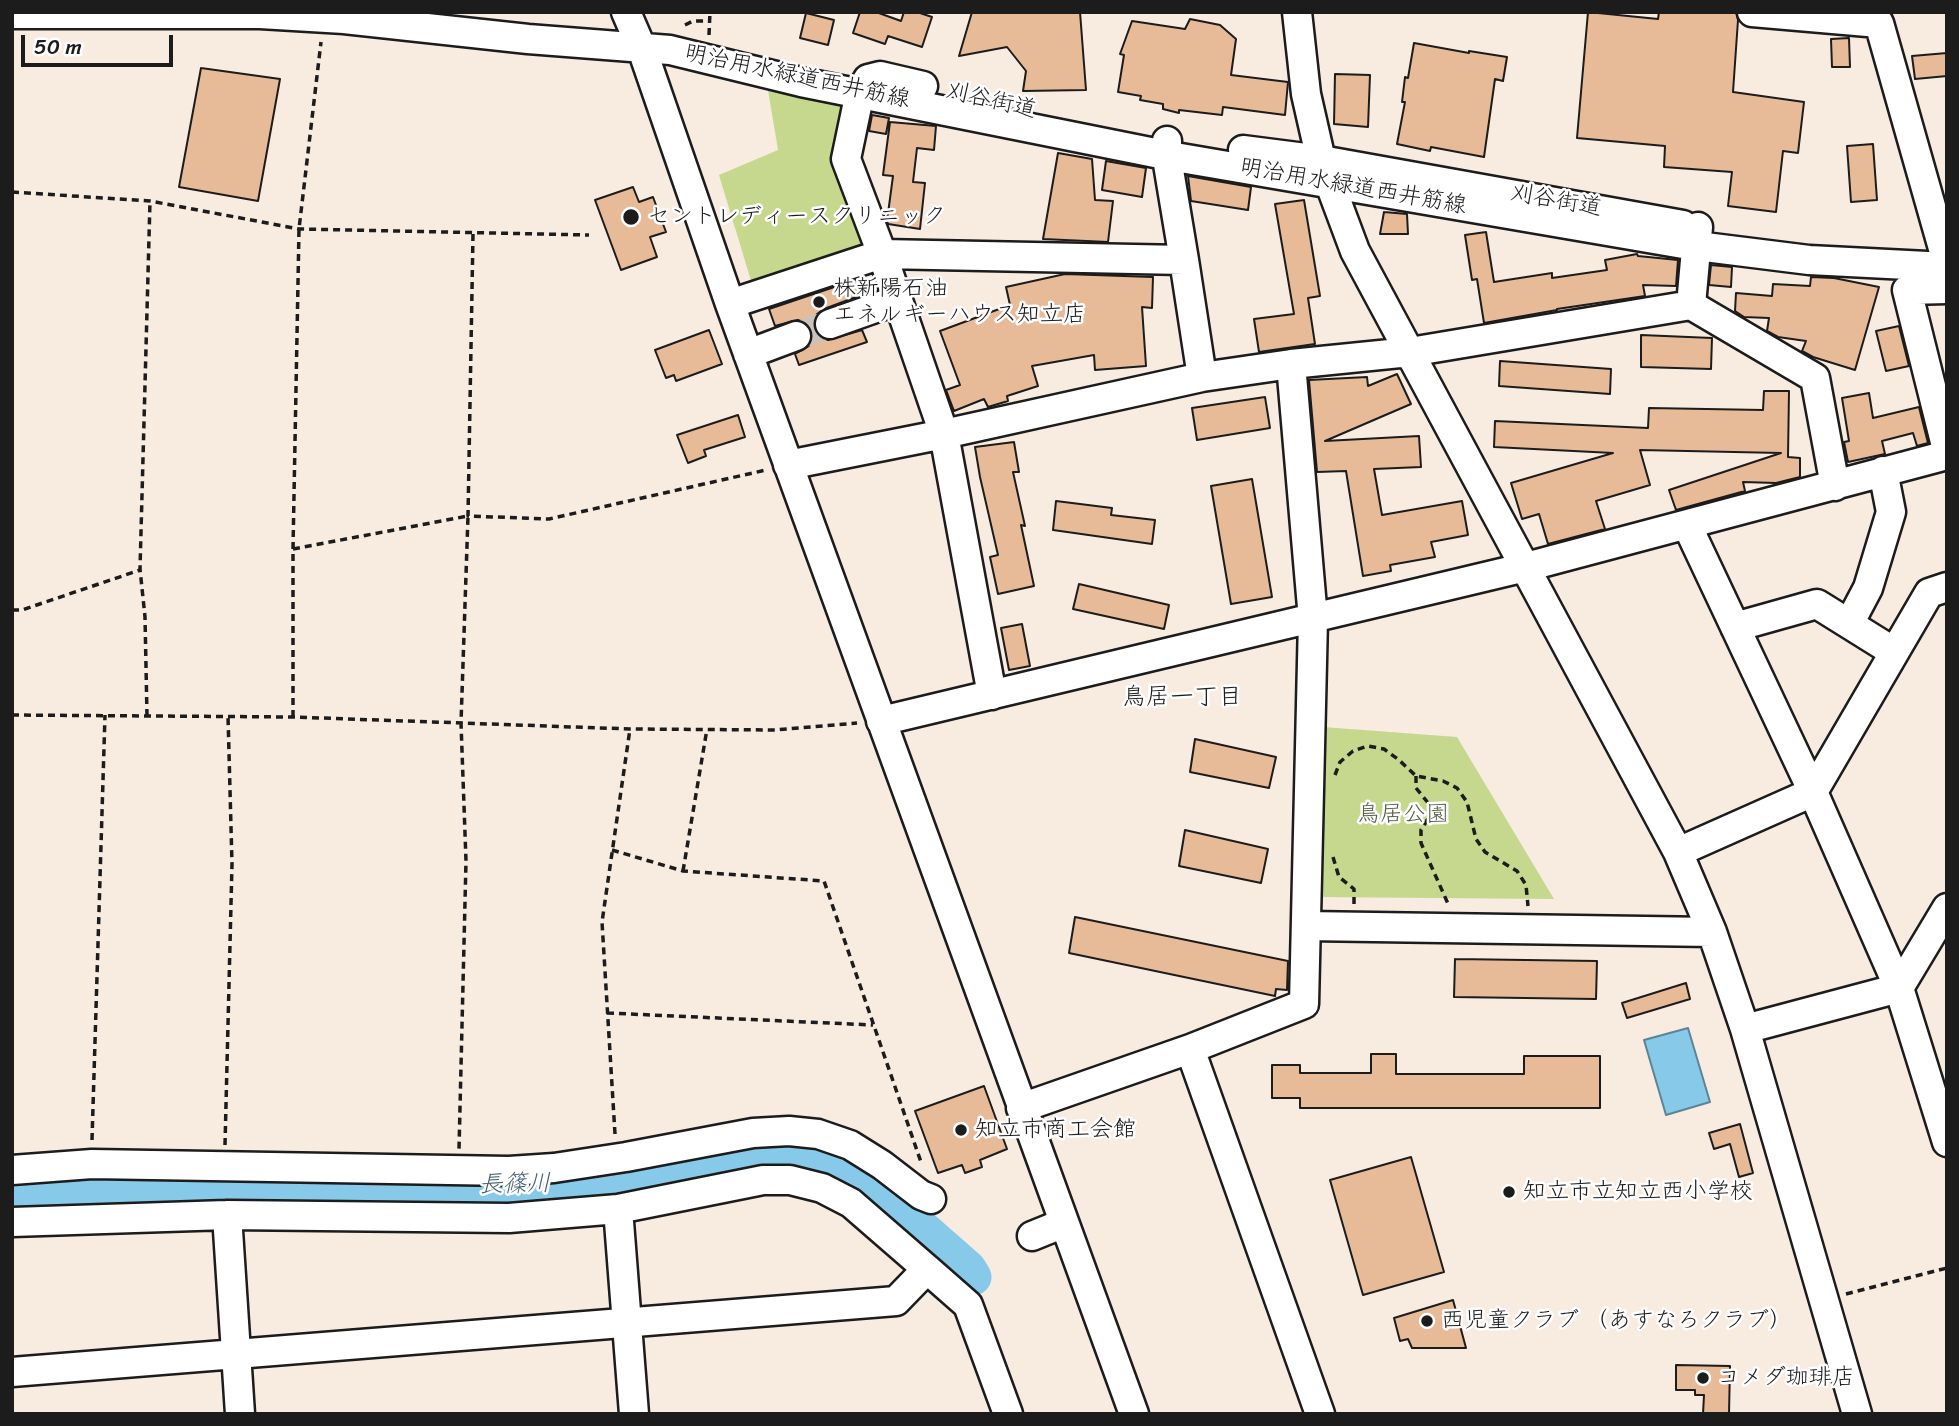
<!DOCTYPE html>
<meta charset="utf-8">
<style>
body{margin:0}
#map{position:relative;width:1959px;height:1426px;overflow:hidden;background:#f8ebe0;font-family:Sriracha,sans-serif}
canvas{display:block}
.frame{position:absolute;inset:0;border:14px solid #1c1c1c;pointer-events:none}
.scale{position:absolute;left:21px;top:35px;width:152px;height:32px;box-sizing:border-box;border:4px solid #1c1c1c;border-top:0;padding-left:9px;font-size:21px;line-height:24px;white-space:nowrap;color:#1c1c1c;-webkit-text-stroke:5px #fff;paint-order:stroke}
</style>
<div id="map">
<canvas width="1959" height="1426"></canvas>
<div class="frame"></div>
<div class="scale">50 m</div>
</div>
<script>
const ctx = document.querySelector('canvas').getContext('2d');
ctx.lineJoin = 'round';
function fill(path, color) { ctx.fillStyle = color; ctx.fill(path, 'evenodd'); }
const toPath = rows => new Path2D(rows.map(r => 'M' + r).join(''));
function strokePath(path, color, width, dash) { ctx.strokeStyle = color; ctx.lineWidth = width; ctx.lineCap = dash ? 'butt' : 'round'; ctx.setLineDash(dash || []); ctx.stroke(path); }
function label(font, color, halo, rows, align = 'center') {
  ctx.font = font + ' Sriracha,"Klee One",sans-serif'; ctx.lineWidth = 5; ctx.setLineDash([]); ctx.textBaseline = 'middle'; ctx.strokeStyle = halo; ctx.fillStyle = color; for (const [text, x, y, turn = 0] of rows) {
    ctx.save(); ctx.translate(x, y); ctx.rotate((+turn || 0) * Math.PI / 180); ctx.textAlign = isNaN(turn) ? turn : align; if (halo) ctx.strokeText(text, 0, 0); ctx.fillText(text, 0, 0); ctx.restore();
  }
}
fill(toPath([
 [768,90,845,103,868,244,752,284,719,175,778,150],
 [1323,727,1457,737,1554,899,1315,897]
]), '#c6d88d');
const water = toPath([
 [1688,1028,1710,1102,1666,1115,1644,1040,1688,1028]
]);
fill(water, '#86c9e8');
strokePath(water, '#5c8496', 2);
strokePath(toPath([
 [12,1190,221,1184,544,1186,644,1175,771,1151,819,1158,848,1170,870,1183,968,1269,973,1277]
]), '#86c9e8', 37);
const building = toPath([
 [860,12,876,12,901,21,904,12,917,12,932,17,922,47,888,36,885,44,853,33,860,12],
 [972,12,1080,12,1086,90,1023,91,1026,71,1007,47,959,56,972,12],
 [1588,12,1658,19,1659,12,1736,12,1738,20,1733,92,1804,102,1798,153,1783,151,1776,212,1728,206,1732,172,1664,167,1665,146,1577,138,1588,12],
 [806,13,834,20,828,45,800,38,806,13],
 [1190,19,1220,25,1236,39,1231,75,1288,82,1285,115,1223,107,1222,115,1179,110,1179,113,1163,109,1163,104,1140,100,1141,96,1118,92,1124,55,1120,54,1132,21,1185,29,1190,19],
 [1849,38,1850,67,1832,67,1831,39,1849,38],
 [1414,43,1469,53,1469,51,1507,57,1503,81,1495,79,1484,157,1431,147,1430,151,1397,144,1405,102,1402,102,1405,77,1408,78,1414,43],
 [1947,53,1947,76,1915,79,1912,56,1947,53],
 [201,68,280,79,258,201,179,187,201,68],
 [1335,74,1370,75,1368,127,1334,124,1335,74],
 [872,115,889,118,886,134,869,131,872,115],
 [890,122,936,126,934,150,917,148,913,182,925,183,920,229,888,224,887,221,893,176,883,175,890,122],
 [1873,144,1877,200,1851,202,1847,146,1873,144],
 [1058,153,1092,159,1095,200,1113,201,1108,242,1043,239,1058,153],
 [1106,161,1146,168,1142,197,1102,190,1106,161],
 [1188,176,1251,187,1248,210,1191,201,1188,176],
 [633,187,639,202,653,197,666,232,650,237,657,257,621,270,595,200,633,187],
 [1304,200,1320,296,1308,298,1315,344,1259,352,1254,319,1294,314,1275,204,1304,200],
 [1384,212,1407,214,1408,234,1380,234,1384,212],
 [1486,232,1494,282,1552,273,1552,278,1607,270,1605,260,1637,254,1638,256,1678,260,1676,286,1643,285,1645,296,1557,309,1557,310,1484,323,1477,279,1472,280,1465,235,1486,232],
 [1711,265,1732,267,1731,287,1709,285,1711,265],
 [1065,274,1153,277,1152,308,1142,307,1146,366,1095,370,1094,355,1032,366,1038,386,1007,396,1008,401,988,407,984,399,954,411,946,390,960,385,940,331,1010,305,1006,287,1065,274],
 [1811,277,1834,278,1879,287,1855,370,1813,357,1802,351,1806,341,1778,337,1767,331,1769,318,1744,317,1735,311,1736,293,1772,296,1773,284,1810,286,1811,277],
 [861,278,867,293,824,309,817,314,814,320,814,329,819,336,828,340,862,330,867,342,799,365,795,354,809,346,812,338,811,330,806,323,798,320,775,326,769,309,861,278],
 [1899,326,1909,366,1886,371,1876,331,1899,326],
 [709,330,722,364,676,381,674,375,666,378,655,350,709,330],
 [1641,335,1712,338,1711,369,1641,367,1641,335],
 [1500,361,1611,369,1610,394,1499,386,1500,361],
 [1397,374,1411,404,1325,441,1419,436,1421,467,1374,469,1382,515,1462,501,1468,535,1431,542,1435,557,1390,565,1391,571,1363,576,1346,471,1317,472,1309,380,1367,377,1368,386,1397,374],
 [1764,391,1789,391,1788,457,1800,458,1800,477,1776,483,1743,482,1745,491,1676,510,1669,490,1781,453,1640,450,1650,485,1596,501,1605,529,1548,544,1539,514,1522,519,1511,483,1613,453,1494,447,1495,421,1648,428,1649,408,1763,410,1764,391],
 [1869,393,1873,418,1919,407,1928,443,1917,446,1913,433,1882,441,1885,454,1848,462,1844,442,1849,441,1842,398,1869,393],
 [1265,397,1270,428,1197,440,1192,408,1265,397],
 [738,415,745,437,704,450,706,456,688,463,677,435,738,415],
 [1014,442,1019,472,1013,472,1025,526,1021,525,1034,586,998,594,990,557,998,555,980,477,975,447,1014,442],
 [1252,479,1272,597,1231,604,1211,486,1252,479],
 [1056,501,1112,508,1111,515,1155,520,1152,544,1053,530,1056,501],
 [1079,584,1169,605,1164,629,1073,609,1079,584],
 [1022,624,1030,666,1009,670,1001,628,1022,624],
 [1195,739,1276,757,1269,788,1190,772,1195,739],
 [1185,830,1268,849,1261,883,1179,866,1185,830],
 [1075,917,1288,961,1287,990,1276,989,1275,996,1069,953,1075,917],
 [1455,959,1597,961,1596,999,1454,997,1455,959],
 [1686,983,1690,999,1627,1018,1622,1003,1686,983],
 [1371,1054,1396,1054,1396,1074,1524,1074,1524,1056,1600,1056,1600,1108,1300,1108,1300,1098,1272,1098,1272,1065,1300,1065,1300,1073,1371,1073,1371,1054],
 [984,1086,1007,1149,980,1160,982,1167,965,1173,962,1165,938,1173,915,1111,984,1086],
 [1740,1124,1753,1173,1739,1177,1730,1144,1714,1149,1709,1133,1740,1124],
 [1411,1157,1444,1272,1363,1295,1330,1180,1411,1157],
 [1453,1300,1466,1348,1412,1348,1408,1339,1400,1341,1394,1318,1453,1300],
 [1676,1365,1730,1366,1729,1414,1703,1414,1704,1395,1695,1395,1695,1390,1676,1390,1676,1365]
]);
fill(building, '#e8bb98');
strokePath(building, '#1c1c1c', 2);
strokePath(toPath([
 [796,336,830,324]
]), '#ccc2b9', 28, [28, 14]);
const minor = toPath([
 [626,12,642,49,730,304,1134,1414],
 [1297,12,1306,94,1321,160,1355,251,1678,852,1712,932,1745,1029,1857,1414],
 [1752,12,1879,23,1944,252],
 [12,14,260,14,344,19,528,39,670,50,801,82,1175,157,1689,245,1809,260,1947,267],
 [1243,150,1321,160,1683,225],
 [1184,260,1202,377],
 [1947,289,1907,290,1947,450],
 [730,304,882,254,846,159,860,92,868,79,880,76,923,86],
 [1691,305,1698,227],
 [830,324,898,300],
 [748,354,796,336],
 [788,465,944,434,1202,377,1291,364,1410,352,1691,305,1815,378,1835,486],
 [1687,525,1813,792,1899,988,1947,1142],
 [1849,624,1868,588,1891,512,1883,471],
 [1735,627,1817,604,1894,652],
 [992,695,944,434,882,254,1184,260,1167,158,1167,141],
 [881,721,1526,567,1947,455],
 [1678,852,1813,792,1929,593,1947,587],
 [1306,926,1712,932],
 [1745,1029,1899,988,1947,908],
 [1190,1049,1320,1414],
 [1021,1108,1190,1049,1304,1004,1313,619,1291,364],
 [12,1170,92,1164,509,1171,554,1168,626,1157,753,1133,789,1131,818,1134,850,1145,882,1165,921,1195,931,1199],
 [618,1209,634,1414],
 [227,1215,240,1414],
 [12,1222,227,1215,509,1218,618,1209,763,1180,790,1180,822,1188,851,1203,927,1269,896,1301,12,1372],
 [1032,1236,1064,1223],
 [927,1269,968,1305,1008,1414]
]);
strokePath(minor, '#1c1c1c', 33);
strokePath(toPath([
 [685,25,693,21,708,21],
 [709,35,710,12],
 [12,192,150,201,299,229,589,235],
 [473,234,468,516,549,519,766,470],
 [293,549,468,516,461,723,466,861,459,1149],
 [12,610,22,610,140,570],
 [12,715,293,717,630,729,775,730,857,723],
 [147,716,145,617,140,569,150,201],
 [293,717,293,549,299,229,321,42],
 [1335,775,1340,762,1353,751,1368,746,1384,749,1399,760,1416,776,1443,781,1457,788,1467,802,1476,839,1485,852,1517,871,1526,885,1528,906],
 [1416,776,1416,788,1429,804,1429,817,1421,830,1421,843,1449,906],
 [612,850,683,871,824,881,922,1165],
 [1333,857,1339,877,1354,889,1354,904],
 [683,871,707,729],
 [607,1013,873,1025],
 [615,1134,602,922,630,729],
 [92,1140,105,715],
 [225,1145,232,864,228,716],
 [1846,1294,1947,1268]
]), '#1c1c1c', 3.5, [7, 5]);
strokePath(minor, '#fff', 28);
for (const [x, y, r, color] of [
 [631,217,9,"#1c1c1c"],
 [819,302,7,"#1c1c1c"],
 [961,1130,7,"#1c1c1c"],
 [1509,1192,7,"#1c1c1c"],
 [1427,1321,7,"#1c1c1c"],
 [1703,1378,7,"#1c1c1c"]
]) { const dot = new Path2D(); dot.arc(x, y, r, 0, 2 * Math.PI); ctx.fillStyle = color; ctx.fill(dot); strokePath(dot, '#fff', 2.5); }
label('23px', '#1c1c1c', '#fff', [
 ["明治用水緑道西井筋線",797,77,12],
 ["刈谷街道",991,101,13],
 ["明治用水緑道西井筋線",1353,187,10],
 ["刈谷街道",1556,201,10]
]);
label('23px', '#1c1c1c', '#fff', [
 ["セントレディースクリニック",647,217],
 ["株新陽石油",833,289],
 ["エネルギーハウス知立店",833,315],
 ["知立市商工会館",975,1130],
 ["知立市立知立西小学校",1523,1192],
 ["西児童クラブ （あすなろクラブ）",1441,1321],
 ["コメダ珈琲店",1717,1378]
], 'left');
label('23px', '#585e44', '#fff', [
 ["鳥居公園",1403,815]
]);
label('24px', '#1c1c1c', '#fff', [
 ["鳥居一丁目",1182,698]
]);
label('italic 24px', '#46616e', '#fff', [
 ["長篠川",515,1185,-1]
]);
</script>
